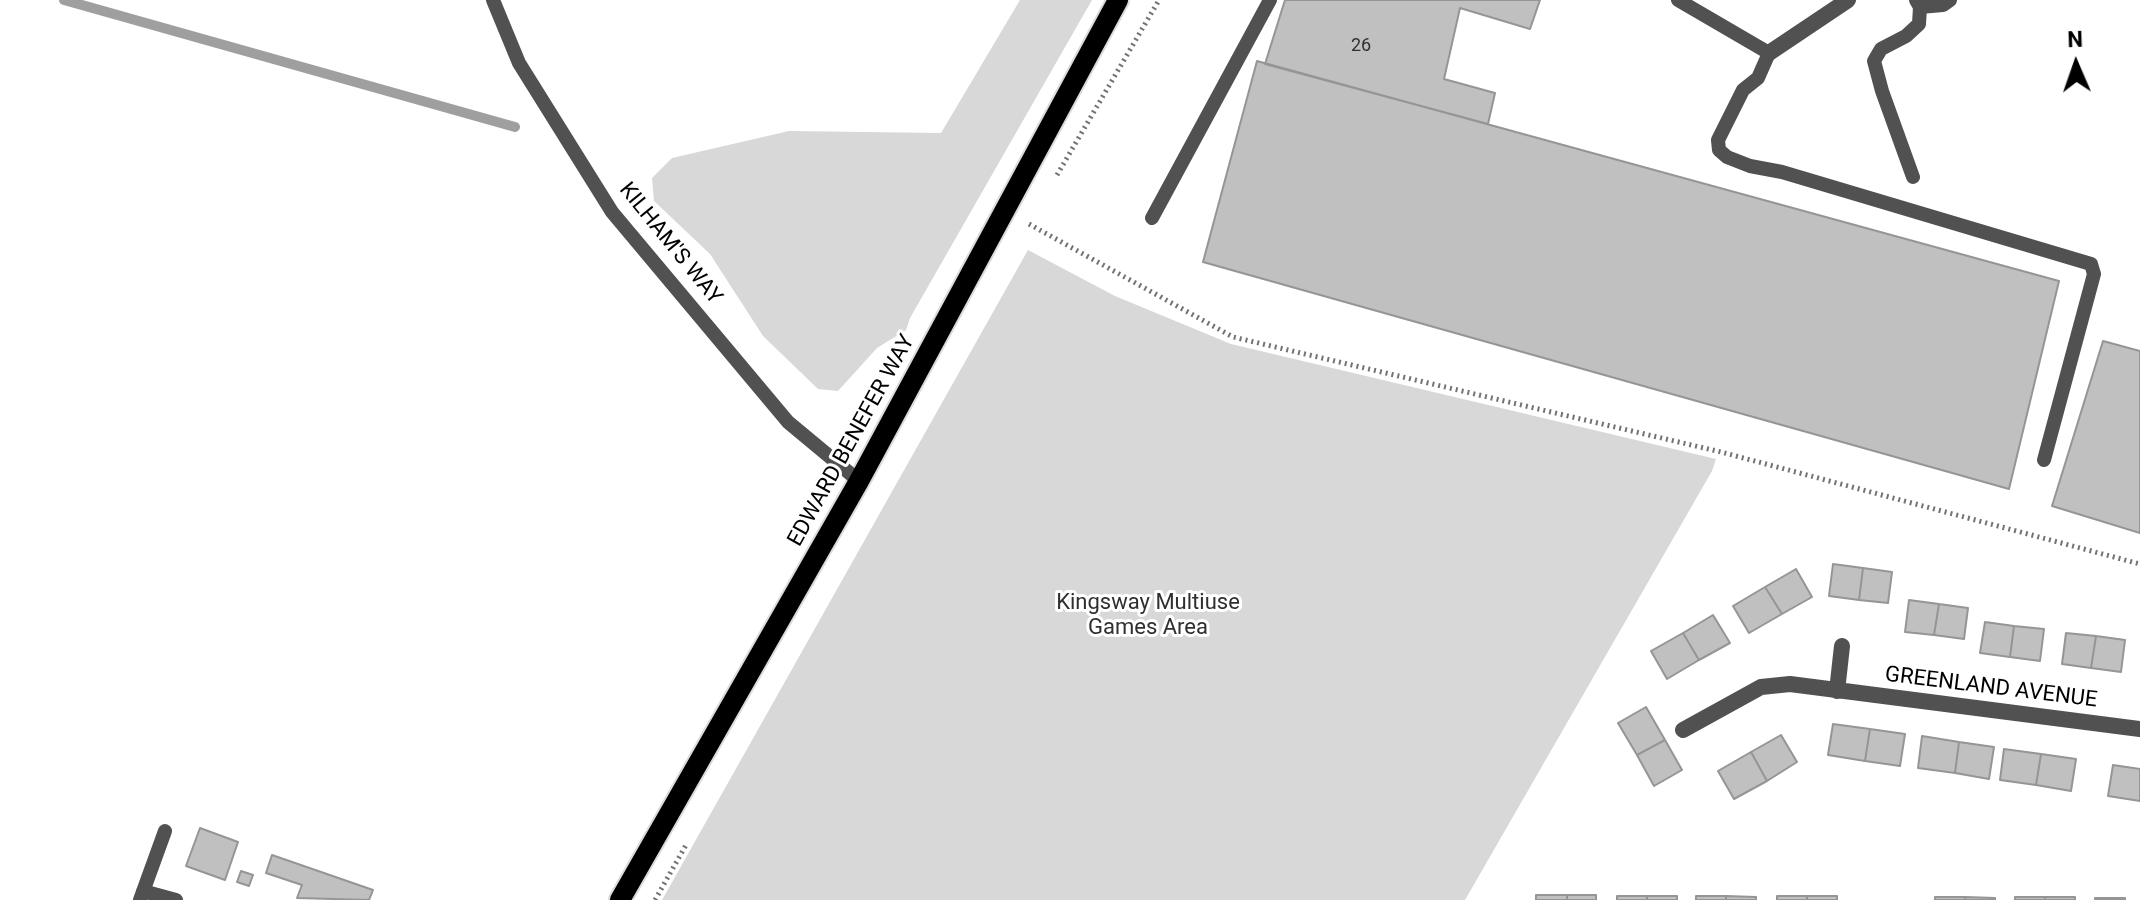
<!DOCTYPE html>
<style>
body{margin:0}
#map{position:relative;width:2140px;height:900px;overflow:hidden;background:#fff;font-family:Roboto,sans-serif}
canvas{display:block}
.north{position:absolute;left:2036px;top:24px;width:80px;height:80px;-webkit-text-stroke:6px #fff;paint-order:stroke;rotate:358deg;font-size:22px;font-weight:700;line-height:32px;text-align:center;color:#000}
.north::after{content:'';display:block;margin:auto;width:28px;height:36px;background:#000;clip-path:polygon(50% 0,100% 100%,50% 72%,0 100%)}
</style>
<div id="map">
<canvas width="2140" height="900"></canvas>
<div class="north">N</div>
</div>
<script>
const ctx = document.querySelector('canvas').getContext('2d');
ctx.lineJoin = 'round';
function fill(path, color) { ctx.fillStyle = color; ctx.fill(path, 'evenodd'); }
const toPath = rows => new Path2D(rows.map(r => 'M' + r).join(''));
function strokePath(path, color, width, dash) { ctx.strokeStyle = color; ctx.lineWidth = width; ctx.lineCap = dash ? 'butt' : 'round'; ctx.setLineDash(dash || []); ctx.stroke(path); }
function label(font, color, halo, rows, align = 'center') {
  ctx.font = font + ' Roboto,sans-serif'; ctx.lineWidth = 6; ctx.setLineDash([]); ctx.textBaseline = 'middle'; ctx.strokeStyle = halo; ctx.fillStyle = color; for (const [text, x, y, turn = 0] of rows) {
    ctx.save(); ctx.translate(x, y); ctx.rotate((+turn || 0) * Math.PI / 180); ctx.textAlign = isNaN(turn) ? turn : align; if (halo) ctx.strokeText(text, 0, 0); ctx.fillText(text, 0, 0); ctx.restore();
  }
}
fill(toPath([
 [1020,0,1092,0,910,318,906,330,877,348,838,391,818,389,763,336,710,254,654,201,652,178,672,158,789,131,941,133],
 [1028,250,1115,296,1231,344,1716,459,1712,471,1465,900,662,900]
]), '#d8d8d8');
strokePath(toPath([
 [64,0,515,127]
]), '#9f9f9f', 10);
const building = toPath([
 [1285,0,1540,0,1530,29,1460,8,1444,79,1495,93,1488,124,1265,64,1285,0],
 [1257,61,2059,281,2009,489,1203,262,1257,61],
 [2103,341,2140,351,2140,533,2052,506,2103,341],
 [1833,564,1863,568,1859,600,1829,596,1833,564],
 [1863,568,1892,572,1888,603,1859,600,1863,568],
 [1796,569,1812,597,1782,614,1765,587,1796,569],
 [1765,587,1782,614,1749,633,1733,606,1765,587],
 [1909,600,1939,604,1934,635,1905,632,1909,600],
 [1939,604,1968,608,1964,639,1934,635,1939,604],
 [1713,615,1730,643,1699,660,1683,633,1713,615],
 [1985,622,2014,626,2010,657,1980,653,1985,622],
 [2014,626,2044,629,2040,661,2010,657,2014,626],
 [1683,633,1699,660,1667,679,1651,651,1683,633],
 [2066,633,2096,636,2091,668,2062,664,2066,633],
 [2096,636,2125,640,2121,672,2091,668,2096,636],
 [1646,707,1665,740,1637,755,1618,723,1646,707],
 [1833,724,1870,729,1865,761,1828,755,1833,724],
 [1870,729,1905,734,1900,766,1865,761,1870,729],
 [1781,735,1797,762,1767,781,1751,752,1781,735],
 [1922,736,1959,742,1955,773,1918,768,1922,736],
 [1665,740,1682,770,1654,786,1637,755,1665,740],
 [1959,742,1994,747,1989,779,1955,773,1959,742],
 [2004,749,2041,754,2036,785,2000,780,2004,749],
 [1751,752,1767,781,1734,799,1718,771,1751,752],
 [2041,754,2076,759,2071,791,2036,785,2041,754],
 [2113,765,2140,769,2140,801,2108,796,2113,765],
 [200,828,238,842,225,880,186,866,200,828],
 [272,855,373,890,369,900,297,898,302,885,266,873,272,855],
 [241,871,253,875,249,886,237,882,241,871],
 [1536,895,1567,895,1567,900,1536,900,1536,895],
 [1567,895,1596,895,1596,900,1567,900,1567,895],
 [1617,896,1647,896,1647,900,1617,900,1617,896],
 [1647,896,1677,896,1677,900,1647,900,1647,896],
 [1696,896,1726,896,1726,900,1696,900,1696,896],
 [1726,896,1756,897,1756,900,1726,900,1726,896],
 [1777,896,1807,896,1807,900,1777,900,1777,896],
 [1807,896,1837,896,1837,900,1807,900,1807,896],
 [1935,897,1965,897,1965,900,1935,900,1935,897],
 [1965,897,1995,898,1995,900,1965,900,1965,897],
 [2015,897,2045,897,2045,900,2015,900,2015,897],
 [2045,897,2075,897,2075,900,2045,900,2045,897],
 [2095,898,2125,898,2125,900,2095,900,2095,898]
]);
fill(building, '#c0c0c0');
strokePath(building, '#959595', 2);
const primary = toPath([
 [620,900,859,481,1118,0]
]);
strokePath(primary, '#dbdbdb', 24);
strokePath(toPath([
 [1057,175,1159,0],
 [1029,224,1233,337,1721,452,2140,564],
 [655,900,686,845]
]), '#737373', 5, [2, 4]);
strokePath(toPath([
 [493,0,519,63,612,212,788,422,859,481],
 [1678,0,1769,53,1758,78,1743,90,1718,140,1719,150,1727,157,1750,166,1782,172,2091,264,2094,274,2044,460],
 [1920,7,1943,5,1950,0],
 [1913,177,1882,91,1874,61,1881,49,1906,36,1919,24,1920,7,1916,0],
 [1152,218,1270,0],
 [143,891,176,900],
 [140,900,165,831]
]), '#515151', 14);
strokePath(toPath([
 [1769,53,1848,0],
 [1837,691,1842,646],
 [1683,730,1761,687,1790,684,2140,729]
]), '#515151', 16);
strokePath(primary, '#000', 20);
label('18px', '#303030', null, [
 ["26",1361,46]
]);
label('22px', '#000', '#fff', [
 ["KILHAM'S WAY",670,244,51],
 ["EDWARD BENEFER WAY",852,441,-61],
 ["GREENLAND AVENUE",1991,688,7]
]);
label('22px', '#2f2f2f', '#fff', [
 ["Kingsway Multiuse",1148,603],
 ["Games Area",1148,628]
]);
</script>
